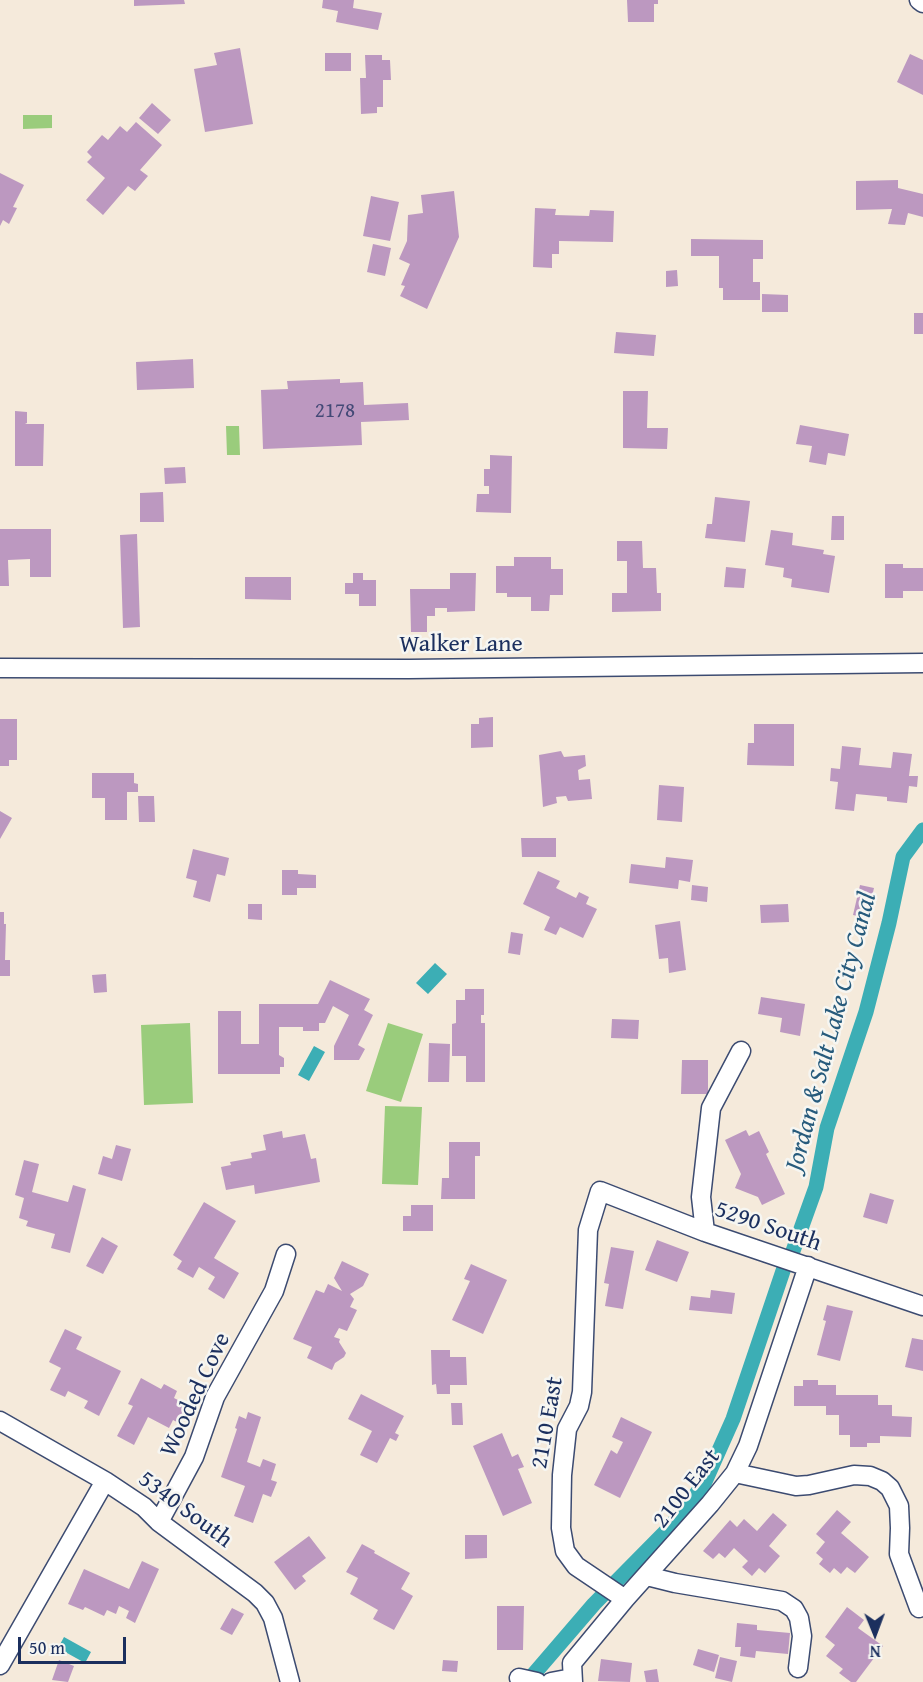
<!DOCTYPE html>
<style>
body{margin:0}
#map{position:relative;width:923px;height:1682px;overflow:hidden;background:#f5eadb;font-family:"Gentium Book Plus",serif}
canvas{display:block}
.north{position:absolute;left:845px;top:1604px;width:60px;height:60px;-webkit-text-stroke:4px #f6f6f2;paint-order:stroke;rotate:179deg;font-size:16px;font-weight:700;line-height:24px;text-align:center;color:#1b2f5e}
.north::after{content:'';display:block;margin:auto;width:21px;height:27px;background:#1b2f5e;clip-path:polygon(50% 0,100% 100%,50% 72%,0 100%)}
.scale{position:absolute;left:18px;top:1637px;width:108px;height:27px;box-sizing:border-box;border:3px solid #1b2f5e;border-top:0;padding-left:8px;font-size:18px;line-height:21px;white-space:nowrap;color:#1b2f5e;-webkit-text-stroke:4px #f6f6f2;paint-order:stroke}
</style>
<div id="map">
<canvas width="923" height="1682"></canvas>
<div class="north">N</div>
<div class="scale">50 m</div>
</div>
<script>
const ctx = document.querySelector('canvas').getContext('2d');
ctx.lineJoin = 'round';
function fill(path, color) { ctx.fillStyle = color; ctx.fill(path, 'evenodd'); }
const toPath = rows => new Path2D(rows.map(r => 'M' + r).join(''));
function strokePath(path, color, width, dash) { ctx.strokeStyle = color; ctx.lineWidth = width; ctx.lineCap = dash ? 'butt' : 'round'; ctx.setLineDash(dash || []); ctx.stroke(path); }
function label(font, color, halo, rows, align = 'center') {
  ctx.font = font + ' "Gentium Book Plus",serif'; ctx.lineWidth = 5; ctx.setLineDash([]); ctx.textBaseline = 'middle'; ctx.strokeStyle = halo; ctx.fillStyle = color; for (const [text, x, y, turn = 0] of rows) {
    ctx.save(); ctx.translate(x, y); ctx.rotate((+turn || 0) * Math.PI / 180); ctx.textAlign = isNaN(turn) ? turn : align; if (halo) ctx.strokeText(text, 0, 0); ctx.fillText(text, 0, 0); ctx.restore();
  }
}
fill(toPath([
 [23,115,52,115,52,128,23,129],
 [226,426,239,426,240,455,227,455],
 [190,1023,193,1103,144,1105,141,1025],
 [388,1023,423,1034,401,1102,366,1091],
 [385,1106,422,1107,418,1185,382,1184]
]), '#9acc7c');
fill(toPath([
 [435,963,447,974,428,994,416,983],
 [314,1046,325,1052,309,1081,298,1075],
 [64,1637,91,1652,85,1663,58,1648]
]), '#3caeb5');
strokePath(toPath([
 [793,1251,816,1187,827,1128,866,1012,889,923,903,857,923,830],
 [527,1682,594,1604,671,1526,704,1484,733,1419,785,1265]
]), '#3caeb5', 15);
fill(toPath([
 [134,0,184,0,185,4,134,6],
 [323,0,354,0,353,8,382,13,378,30,336,22,338,11,322,8],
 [627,0,658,0,658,4,654,4,654,22,628,22],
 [240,48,253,124,205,132,194,69,217,65,214,53],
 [325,53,351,53,351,71,325,71],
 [910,54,923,60,923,95,897,82],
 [365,55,382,55,382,60,390,60,391,80,383,80,383,107,377,107,377,113,361,114,360,78,366,78],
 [152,103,171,120,158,134,139,118],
 [136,122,162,145,140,170,148,176,135,191,128,186,103,215,86,200,105,178,87,162,92,157,87,152,102,135,108,140,120,126,127,132],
 [0,173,24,185,13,207,17,208,9,224,3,220,0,226],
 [898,180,898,188,923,194,923,217,908,213,905,225,888,224,892,209,856,210,856,181],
 [454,191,459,237,427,309,400,296,405,286,401,285,410,264,399,259,407,241,408,215,423,213,421,195],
 [371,196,399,202,390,241,363,236],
 [535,208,556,209,555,215,589,216,590,210,614,211,613,242,559,241,559,254,552,254,552,268,533,267],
 [691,239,763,240,763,259,753,259,753,282,760,282,760,300,723,300,723,288,719,288,719,256,691,256],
 [373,244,391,248,385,276,367,272],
 [677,270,678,286,666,287,666,271],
 [762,294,788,295,788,312,762,312],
 [914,313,923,313,923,334,914,334],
 [616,332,656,335,654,356,614,353],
 [193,359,194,388,137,390,136,362],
 [340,379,340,383,363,382,364,405,408,403,409,420,361,422,362,445,263,449,261,390,288,389,287,381],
 [623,391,648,391,647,428,668,428,667,449,623,448],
 [15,411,27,412,27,423,25,424,44,424,43,466,15,466],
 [800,425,849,434,845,456,828,453,826,465,809,462,812,446,796,444],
 [490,455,512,456,511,513,476,512,477,494,489,494,489,486,484,486,484,469,490,469],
 [185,467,186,483,165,484,164,468],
 [163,492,164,522,140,522,140,493],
 [715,497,750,501,745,542,705,538,707,524,712,524],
 [832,516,844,516,844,540,831,540],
 [0,529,51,529,51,577,30,577,30,559,8,560,9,586,0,586],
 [771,530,793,533,792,545,824,550,823,554,835,556,829,593,791,587,792,579,783,577,784,568,765,565],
 [137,534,140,627,123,628,120,535],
 [617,541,642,541,643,568,656,568,657,593,661,593,661,611,612,612,612,593,627,593,627,561,617,561],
 [514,557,551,557,551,569,563,569,563,595,550,595,549,611,531,611,531,597,507,597,507,593,496,593,496,566,514,566],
 [885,564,903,564,903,568,923,568,923,591,903,591,903,598,885,598],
 [726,567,746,569,744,588,724,587],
 [353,573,363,573,363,580,376,580,376,606,359,606,359,594,345,594,345,583,353,583],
 [450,573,476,573,475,611,447,612,447,608,435,608,435,616,427,616,427,632,411,632,410,589,450,589],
 [245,577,291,577,291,600,245,599],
 [493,717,493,747,471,748,471,724,479,724,479,718],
 [0,719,17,719,17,760,9,760,9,766,0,766],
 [754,724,794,724,794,766,747,765,748,743,754,743],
 [842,746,861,748,859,765,891,768,893,752,912,754,909,776,918,776,917,787,909,786,907,803,887,801,887,797,856,794,854,811,835,809,838,782,830,781,831,768,840,769],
 [561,751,564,757,585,755,586,766,578,770,579,780,590,779,592,799,568,801,566,796,556,797,557,803,543,807,539,755],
 [92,773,134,773,134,783,138,784,138,792,127,792,127,820,105,820,105,798,92,798],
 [659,785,684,787,682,822,657,820],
 [138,796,154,796,155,822,139,822],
 [0,811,12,818,0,839],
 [521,838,556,838,556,857,522,857],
 [193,849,229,858,225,876,217,874,210,902,193,897,197,881,186,878],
 [666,857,693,860,690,882,679,880,678,889,629,883,631,864,665,868],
 [282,870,298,870,298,874,316,875,316,888,297,888,297,895,282,895],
 [538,871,560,881,556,888,576,898,579,892,589,897,586,904,597,909,583,938,560,927,556,935,544,930,550,917,523,904],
 [692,885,708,887,707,902,691,900],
 [860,885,874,888,867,918,853,915],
 [248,904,262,904,262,920,248,919],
 [788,904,789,922,761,923,760,905],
 [0,912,4,912,4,924,6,924,5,960,10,960,10,976,0,976],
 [680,921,686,970,669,973,668,958,659,959,655,925],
 [511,932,523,934,520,955,508,953],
 [106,974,107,992,94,993,92,975],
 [330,980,370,999,364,1010,373,1015,358,1045,365,1049,359,1060,334,1060,334,1046,349,1015,333,1006,325,1023,319,1023,319,1031,303,1031,303,1027,279,1027,279,1055,284,1058,284,1067,280,1067,280,1074,218,1074,218,1011,241,1011,241,1044,259,1044,259,1004,318,1004],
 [465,989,484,989,484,1015,481,1015,481,1023,485,1023,485,1082,466,1082,466,1056,452,1056,452,1024,456,1023,456,1000,465,1000],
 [761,997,805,1004,800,1036,780,1032,782,1018,758,1014],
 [612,1019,639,1020,638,1039,611,1038],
 [429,1043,450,1044,449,1082,428,1082],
 [682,1060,708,1060,708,1094,681,1094],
 [746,1130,749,1136,759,1131,769,1152,766,1154,785,1194,762,1205,758,1197,735,1188,741,1174,725,1140],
 [282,1131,283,1138,305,1134,311,1159,316,1158,320,1182,255,1194,254,1185,226,1190,221,1167,231,1165,230,1162,252,1158,251,1153,266,1150,263,1135],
 [449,1142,480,1142,480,1156,475,1156,475,1199,441,1199,442,1178,449,1178],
 [116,1145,131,1149,122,1181,98,1174,103,1156,112,1159],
 [24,1160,39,1164,32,1192,68,1202,73,1185,86,1189,70,1253,51,1248,55,1234,26,1226,28,1221,19,1218,24,1198,15,1195],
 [870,1193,894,1200,887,1224,863,1217],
 [204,1202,236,1221,214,1258,239,1273,224,1299,208,1289,215,1277,199,1267,193,1278,177,1269,182,1261,173,1255],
 [411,1205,433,1205,433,1231,403,1231,403,1216,411,1216],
 [102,1237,118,1246,103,1274,86,1266],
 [657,1240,689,1252,677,1282,645,1270],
 [611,1247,634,1251,623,1309,605,1306,609,1284,604,1283],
 [342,1261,369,1274,363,1286,350,1294,354,1299,350,1307,357,1310,347,1331,339,1328,334,1337,340,1339,339,1342,346,1353,344,1357,335,1363,332,1370,307,1358,312,1347,293,1339,316,1290,324,1293,328,1284,342,1291,334,1278],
 [471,1264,507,1280,483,1334,452,1320,470,1281,464,1279],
 [711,1290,735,1293,732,1314,689,1310,691,1296,710,1298],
 [827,1305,853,1311,840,1361,817,1355,826,1321,823,1320],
 [65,1329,82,1337,76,1349,121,1371,99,1416,84,1408,88,1401,68,1391,65,1397,50,1390,61,1368,49,1362],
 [912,1338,923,1340,923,1371,905,1367],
 [431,1350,450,1350,450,1357,466,1357,467,1385,450,1385,450,1394,437,1394,436,1384,432,1385],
 [141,1378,161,1389,164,1384,177,1391,174,1398,188,1405,179,1423,173,1420,169,1428,148,1417,134,1445,117,1436,133,1406,128,1404],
 [803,1380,818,1380,818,1385,836,1385,836,1395,878,1395,878,1405,892,1405,892,1416,912,1417,911,1437,880,1436,880,1443,867,1443,867,1447,850,1447,850,1435,839,1435,839,1415,826,1415,826,1406,794,1406,794,1386,803,1386],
 [361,1394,404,1416,395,1433,399,1435,396,1441,390,1438,377,1463,360,1455,372,1431,348,1419],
 [451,1403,462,1403,463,1425,452,1425],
 [248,1412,261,1417,247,1462,260,1467,263,1459,276,1464,271,1480,277,1482,271,1497,263,1494,253,1523,234,1516,245,1486,221,1477,237,1429,235,1428,239,1416,246,1419],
 [621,1417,652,1432,620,1498,594,1485,611,1450,617,1454,623,1442,612,1437],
 [502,1433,512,1457,518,1454,524,1467,518,1469,532,1503,503,1516,473,1446],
 [837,1510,851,1522,841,1533,869,1557,855,1573,847,1567,841,1574,834,1568,830,1573,819,1564,823,1559,816,1553,825,1542,816,1534],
 [773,1513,787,1525,769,1546,780,1556,765,1573,759,1568,752,1576,742,1567,748,1561,734,1548,725,1558,719,1553,713,1559,703,1551,730,1520,737,1527,744,1519,757,1531],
 [465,1535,487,1535,487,1558,465,1559],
 [309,1536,326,1558,302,1576,306,1581,295,1590,274,1562],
 [362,1544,375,1551,374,1553,410,1573,401,1589,413,1596,394,1630,373,1619,378,1610,350,1594,358,1578,346,1572],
 [142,1561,159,1569,135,1623,126,1618,129,1611,119,1606,116,1614,107,1610,104,1616,85,1607,83,1610,68,1604,84,1569,129,1589],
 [497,1606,524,1606,523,1650,497,1650],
 [847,1607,864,1620,858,1628,883,1646,856,1682,851,1682,839,1673,843,1669,826,1656,835,1645,825,1637],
 [232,1608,244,1614,232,1635,220,1629],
 [737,1623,757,1625,757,1630,790,1633,788,1654,756,1651,755,1658,740,1656,741,1647,735,1647],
 [698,1649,719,1655,714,1672,693,1665],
 [720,1657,737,1661,732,1682,715,1678],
 [601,1659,632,1663,630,1682,598,1681],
 [59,1660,74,1666,68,1682,52,1680],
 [443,1660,458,1661,457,1672,442,1671],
 [657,1669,659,1682,646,1682,644,1671]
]), '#bc98c0');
const minor = toPath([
 [919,0,923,3],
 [0,668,409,669,923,663],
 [705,1232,701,1197,711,1108,741,1051],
 [0,1421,105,1481,144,1507,159,1522,255,1593,265,1603,273,1618,290,1682],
 [735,1473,796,1486,809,1485,854,1475,870,1476,882,1481,890,1488,899,1506,900,1528,899,1554,919,1608],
 [159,1522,194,1457,215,1397,274,1291,286,1254],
 [647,1576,675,1583,782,1601,794,1609,799,1618,802,1636,798,1668],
 [625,1599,576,1566,565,1551,561,1528,562,1475,567,1429,579,1406,582,1392,588,1230,600,1191,705,1232,923,1306],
 [0,1665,105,1481],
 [519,1678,537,1682],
 [551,1682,572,1678],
 [573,1682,572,1663,625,1599,710,1504,735,1473,748,1446,808,1266]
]);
strokePath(minor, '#3c4b71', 21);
strokePath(minor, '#fff', 18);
label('21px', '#434976', null, [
 ["2178",335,412]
]);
label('24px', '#1b2f5e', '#f6f6f2', [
 ["Walker Lane",461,645],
 ["5290 South",768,1227,19],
 ["Wooded Cove",196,1395,-65],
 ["2110 East",548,1423,-80],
 ["2100 East",687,1489,-52],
 ["5340 South",185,1510,37]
]);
label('italic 26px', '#275b7c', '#f6f6f2', [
 ["Jordan & Salt Lake City Canal",832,1032,-75]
]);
</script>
